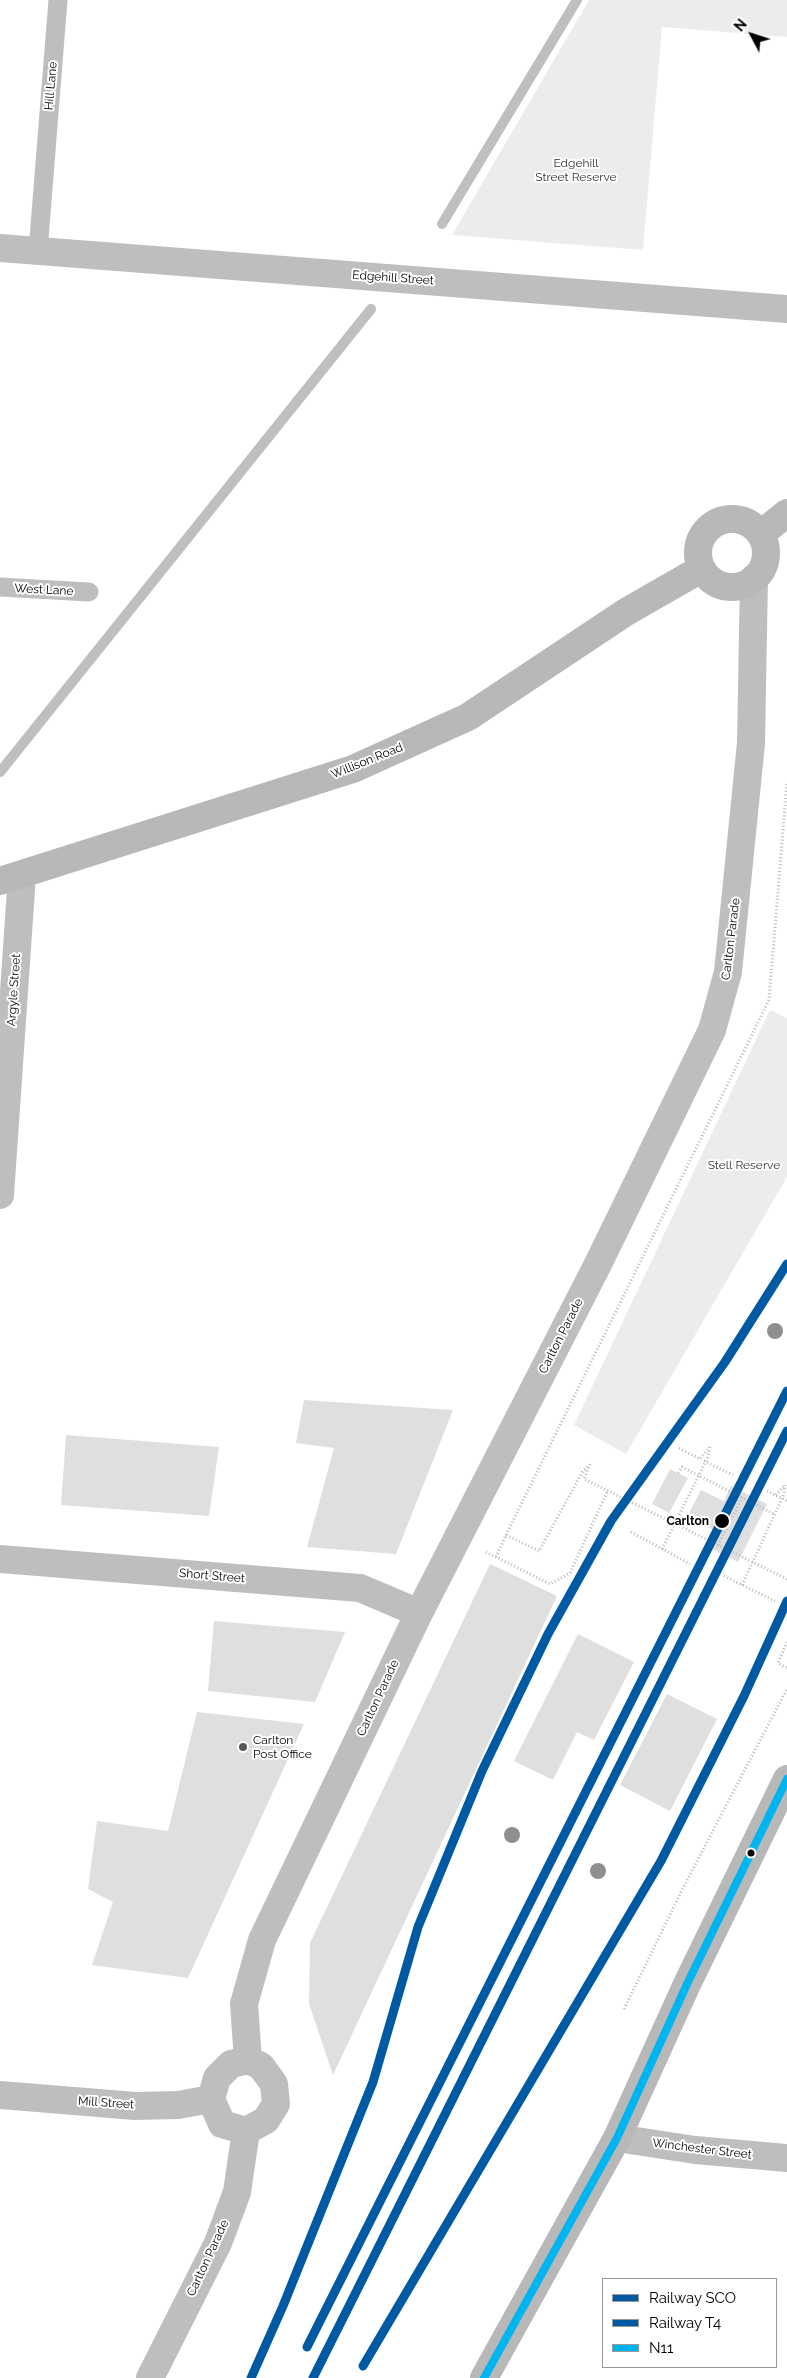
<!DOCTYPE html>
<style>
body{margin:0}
#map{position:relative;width:787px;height:2378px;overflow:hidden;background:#fff;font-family:Raleway,sans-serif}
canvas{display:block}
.legend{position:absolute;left:602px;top:2278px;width:175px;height:90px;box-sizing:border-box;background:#fff;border:1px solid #999;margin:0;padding:6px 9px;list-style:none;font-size:15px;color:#000}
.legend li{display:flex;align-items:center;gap:10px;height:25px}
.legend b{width:25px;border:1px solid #999}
.north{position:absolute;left:727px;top:10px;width:50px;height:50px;-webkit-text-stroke:4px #fff;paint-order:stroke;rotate:310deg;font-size:14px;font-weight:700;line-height:20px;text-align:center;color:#000}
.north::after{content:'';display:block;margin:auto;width:18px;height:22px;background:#000;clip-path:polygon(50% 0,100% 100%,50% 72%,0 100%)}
</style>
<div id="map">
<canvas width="787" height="2378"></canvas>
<ul class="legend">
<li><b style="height:6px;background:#005aa3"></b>Railway SCO</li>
<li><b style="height:6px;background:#005aa3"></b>Railway T4</li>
<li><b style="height:6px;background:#00b5ef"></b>N11</li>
</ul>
<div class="north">N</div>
</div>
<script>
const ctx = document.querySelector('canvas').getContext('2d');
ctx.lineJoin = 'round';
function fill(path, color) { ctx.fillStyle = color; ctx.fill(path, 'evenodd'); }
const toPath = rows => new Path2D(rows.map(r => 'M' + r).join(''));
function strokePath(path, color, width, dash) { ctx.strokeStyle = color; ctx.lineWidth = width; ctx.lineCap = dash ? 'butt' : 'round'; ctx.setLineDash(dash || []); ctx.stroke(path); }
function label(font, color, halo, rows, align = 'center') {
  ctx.font = font + ' Raleway,sans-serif'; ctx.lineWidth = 4; ctx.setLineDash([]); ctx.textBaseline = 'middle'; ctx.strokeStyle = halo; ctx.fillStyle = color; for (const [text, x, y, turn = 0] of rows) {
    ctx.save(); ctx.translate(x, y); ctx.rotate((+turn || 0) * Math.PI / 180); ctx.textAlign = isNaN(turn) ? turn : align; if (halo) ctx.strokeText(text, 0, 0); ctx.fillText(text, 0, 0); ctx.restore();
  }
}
fill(toPath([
 [589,0,787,0,787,37,662,27,643,250,452,235],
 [770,1010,787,1018,787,1177,626,1454,574,1425]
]), '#ececec');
strokePath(toPath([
 [442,224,577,0],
 [0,772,371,309]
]), '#bfbfbf', 10);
fill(toPath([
 [304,1400,453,1410,396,1554,307,1547,334,1448,296,1443],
 [66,1435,219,1447,209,1516,61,1505],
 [670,1469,688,1478,669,1513,652,1504],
 [731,1486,767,1504,738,1562,706,1546,714,1530,687,1517,701,1490,724,1501],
 [490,1564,557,1596,333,2075,309,2004,310,1943],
 [214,1621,345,1632,315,1702,208,1691],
 [578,1634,634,1662,594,1740,577,1732,553,1780,514,1761],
 [667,1694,717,1719,670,1811,620,1785],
 [197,1712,304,1724,188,1978,92,1965,113,1902,88,1889,97,1821,168,1831]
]), '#dfdfdf');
strokePath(toPath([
 [679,1448,700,1459,710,1447],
 [704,1461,733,1475],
 [590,1464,584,1479,787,1579],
 [678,1473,682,1467,774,1514],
 [767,1491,787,1501],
 [776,1495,784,1486],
 [631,1532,690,1564],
 [506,1535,769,1000,787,782],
 [718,1545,742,1498],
 [662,1549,708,1457,710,1447],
 [486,1552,550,1584,570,1573,608,1490],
 [496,1557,506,1535,539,1551,583,1471,590,1465],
 [724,1576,775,1601],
 [742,1585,784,1494,785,1485],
 [787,1642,778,1663,787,1668],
 [624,2009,684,1886,787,1689]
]), '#b9b9b9', 3, [1, 2.5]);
strokePath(toPath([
 [38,251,58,0],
 [0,587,89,592]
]), '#bebebe', 19);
strokePath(toPath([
 [0,248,787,309],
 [0,1195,22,875],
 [0,1559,360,1588,419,1613],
 [248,2060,244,2004,262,1940,419,1613,598,1264,712,1030,728,972,751,743,754,578],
 [248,2060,261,2066,274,2084,276,2104,266,2120,246,2131,222,2124,211,2099,217,2078,231,2064,248,2060],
 [0,2095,135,2106,178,2105,211,2099],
 [617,2138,695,2150,787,2158],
 [150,2378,218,2243,237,2192,246,2131]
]), '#bebebe', 28);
strokePath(toPath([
 '698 553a34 34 0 1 1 68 0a34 34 0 1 1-68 0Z',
 [761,534,787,513],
 [0,881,353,769,468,717,626,612,701,569],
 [484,2378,617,2138,688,1982,787,1779]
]), '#b8b8b8', 28);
strokePath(toPath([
 [484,2378,617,2138,688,1982,787,1779]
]), '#00b5ef', 8);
strokePath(toPath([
 [307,2347,787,1391],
 [251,2378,283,2306,373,2082,418,1927,482,1771,548,1634,611,1521,725,1362,787,1264]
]), '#005aa3', 9);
strokePath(toPath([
 [363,2366,661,1861,744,1696,787,1601],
 [313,2378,787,1431]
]), '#005aa3', 9);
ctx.fillStyle = '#8f8f8f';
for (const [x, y] of [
 [775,1331],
 [512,1835],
 [598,1871]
]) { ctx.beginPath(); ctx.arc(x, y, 8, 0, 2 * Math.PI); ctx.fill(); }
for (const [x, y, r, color] of [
 [722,1521,8,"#000"],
 [243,1747,5,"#595959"],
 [751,1853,4.5,"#000"]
]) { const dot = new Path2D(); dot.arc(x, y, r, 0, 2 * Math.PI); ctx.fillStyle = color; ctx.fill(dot); strokePath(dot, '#fff', 2); }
label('12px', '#000', '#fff', [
 ["Hill Lane",51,86,-85],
 ["Edgehill Street",393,278,4],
 ["West Lane",44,590,3],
 ["Willison Road",367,761,-22],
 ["Carlton Parade",731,939,-83],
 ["Argyle Street",14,990,-86],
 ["Carlton Parade",561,1336,-63],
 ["Short Street",212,1576,5],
 ["Carlton Parade",378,1698,-65],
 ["Mill Street",106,2103,4],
 ["Winchester Street",702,2149,7],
 ["Carlton Parade",208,2258,-65]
]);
label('12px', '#333', '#fff', [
 ["Edgehill",576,163],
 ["Street Reserve",576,177],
 ["Stell Reserve",744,1165]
]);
label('bold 12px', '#000', '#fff', [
 ["Carlton",709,1521]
], 'right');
label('12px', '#000', '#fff', [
 ["Carlton",253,1740],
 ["Post Office",253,1754]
], 'left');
</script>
